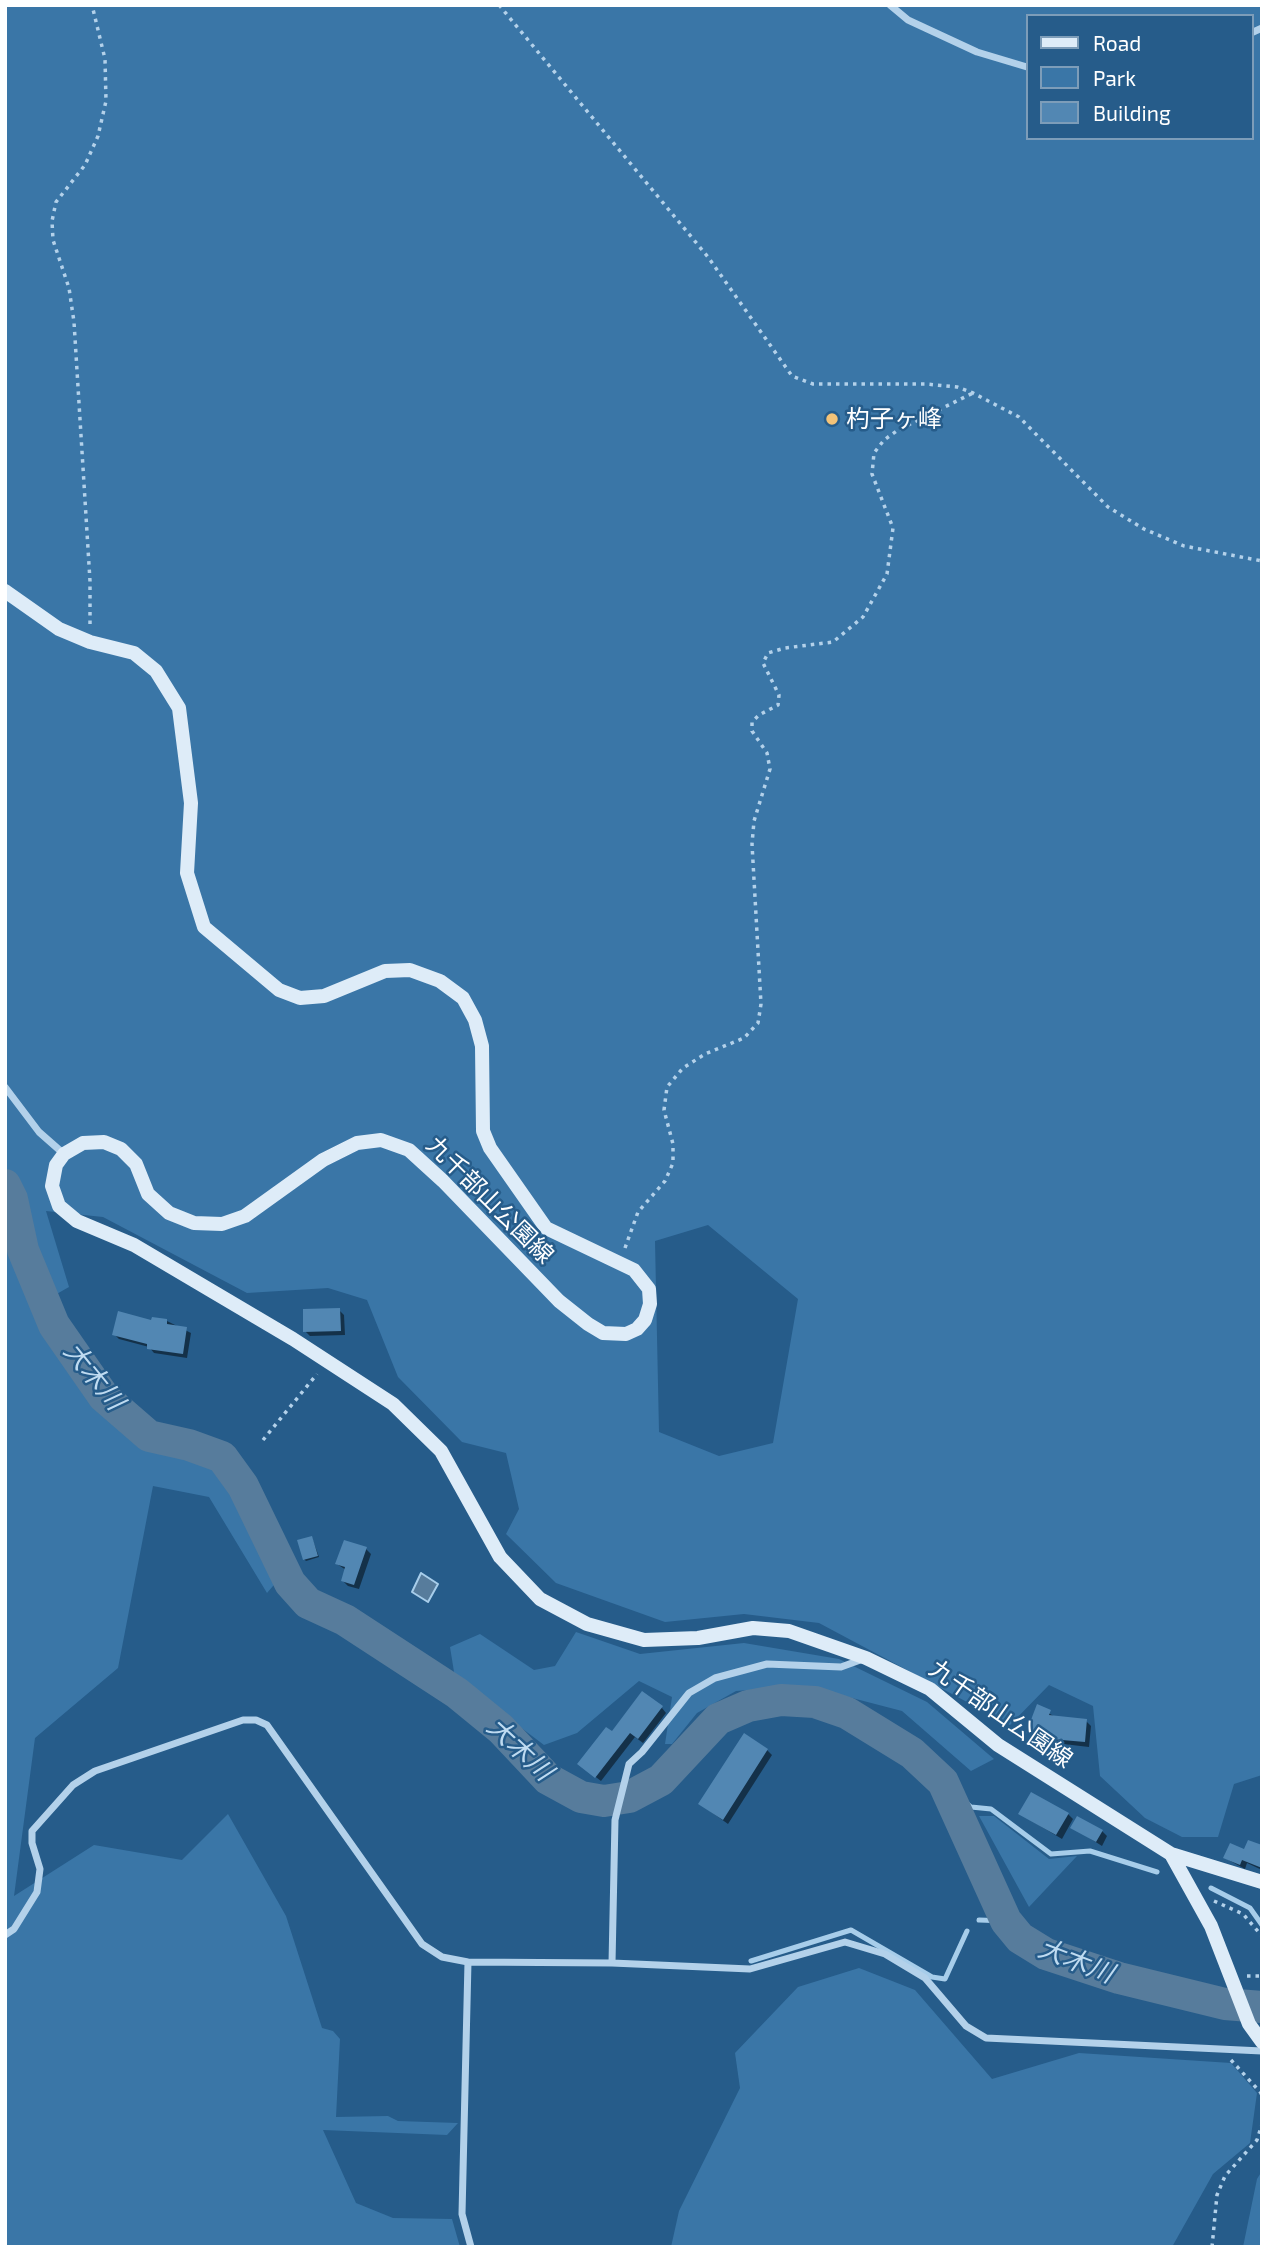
<!DOCTYPE html>
<meta charset="utf-8">
<style>
body{margin:0}
#map{position:relative;width:1267px;height:2252px;overflow:hidden;background:#265c8a;font-family:"Exo 2",sans-serif}
canvas{display:block}
.frame{position:absolute;inset:0;border:7px solid #fff;pointer-events:none}
.legend{position:absolute;left:1026px;top:14px;width:228px;height:126px;box-sizing:border-box;background:#265c8a;border:2px solid #7d9db9;margin:0;padding:9px 12px;list-style:none;font-size:21px;color:#fff}
.legend li{display:flex;align-items:center;gap:14px;height:35px}
.legend b{width:35px;border:2px solid #7d9db9}
</style>
<div id="map">
<canvas width="1267" height="2252"></canvas>
<div class="frame"></div>
<ul class="legend">
<li><b style="height:9px;background:#deecf8"></b>Road</li>
<li><b style="height:19px;background:#3a76a7"></b>Park</li>
<li><b style="height:19px;background:#5287b3"></b>Building</li>
</ul>
</div>
<script>
const ctx = document.querySelector('canvas').getContext('2d');
ctx.lineJoin = 'round';
function fill(path, color) { ctx.fillStyle = color; ctx.fill(path, 'evenodd'); }
const toPath = rows => new Path2D(rows.map(r => 'M' + r).join(''));
function strokePath(path, color, width, dash) { ctx.strokeStyle = color; ctx.lineWidth = width; ctx.lineCap = dash ? 'butt' : 'round'; ctx.setLineDash(dash || []); ctx.stroke(path); }
function label(font, color, halo, rows, align = 'center') {
  ctx.font = font + ' "Exo 2","Noto Sans JP",sans-serif'; ctx.lineWidth = 5; ctx.setLineDash([]); ctx.textBaseline = 'middle'; ctx.strokeStyle = halo; ctx.fillStyle = color; for (const [text, x, y, turn = 0] of rows) {
    ctx.save(); ctx.translate(x, y); ctx.rotate((+turn || 0) * Math.PI / 180); ctx.textAlign = isNaN(turn) ? turn : align; if (halo) ctx.strokeText(text, 0, 0); ctx.fillText(text, 0, 0); ctx.restore();
  }
}
fill(toPath([
 [5,5,1262,5,1262,1775,1234,1784,1218,1837,1182,1837,1145,1818,1100,1776,1093,1706,1049,1685,1010,1725,819,1623,744,1614,665,1622,556,1583,506,1534,519,1509,506,1453,462,1442,398,1377,367,1300,328,1288,247,1293,103,1217,46,1211,69,1287,39,1304,89,1401,135,1440,219,1467,284,1573,267,1593,209,1497,153,1486,118,1668,35,1738,14,1896,94,1845,182,1860,228,1814,286,1916,322,2028,333,2031,340,2039,336,2117,388,2116,398,2121,458,2123,447,2135,323,2130,356,2203,393,2218,452,2219,460,2247,5,2247],
 [1027,16,1251,16,1251,138,1027,138],
 [708,1225,798,1299,773,1443,719,1456,659,1432,655,1241],
 [576,1632,640,1654,744,1643,839,1659,927,1702,994,1759,971,1771,902,1711,806,1686,736,1691,697,1713,672,1744,665,1744,672,1697,639,1681,577,1733,544,1745,455,1678,450,1647,480,1634,534,1670,555,1666],
 [979,1816,994,1816,1049,1859,1077,1856,1029,1907],
 [859,1968,915,1990,992,2079,1079,2053,1231,2063,1257,2093,1250,2143,1213,2174,1172,2247,671,2247,679,2211,740,2088,735,2053,798,1987],
 [1262,2171,1262,2247,1243,2247,1257,2179]
]), '#3a76a7');
const water = toPath([
 [421,1573,438,1584,428,1602,412,1592,421,1573]
]);
fill(water, '#577c9c');
strokePath(water, '#a7cdea', 2);
fill(toPath([
 [339,1310,344,1315,345,1335,310,1336,305,1331],
 [167,1321,191,1333,187,1358,154,1353,149,1347,119,1339,114,1334,153,1322],
 [312,1538,319,1557,306,1561,304,1559],
 [366,1549,371,1554,359,1589,348,1586,343,1581,346,1570,337,1564],
 [1038,1707,1057,1718,1086,1721,1091,1726,1089,1747,1046,1742,1033,1737,1028,1732],
 [662,1708,666,1713,643,1743,635,1737,601,1781,584,1768,612,1734],
 [767,1750,772,1755,728,1824,700,1804],
 [1020,1814,1068,1814,1073,1819,1062,1839],
 [1072,1827,1102,1831,1107,1836,1102,1846],
 [1262,1847,1262,1870,1247,1863,1245,1869,1225,1858]
]), '#0007');
strokePath(toPath([
 [943,1782,971,1807,991,1809,1051,1854,1090,1851,1157,1872],
 [1211,1888,1250,1908,1262,1925],
 [979,1920,1006,1921],
 [751,1961,851,1930,932,1977,945,1979,967,1931]
]), '#a7cdea', 5);
strokePath(toPath([
 [5,1185,12,1199,23,1250,54,1325,104,1397,149,1436,189,1445,222,1457,243,1486,290,1583,308,1603,345,1620,457,1693,501,1729,548,1779,581,1797,604,1801,629,1797,661,1780,718,1719,748,1706,781,1700,815,1702,847,1713,912,1753,943,1782,1006,1921,1020,1938,1046,1954,1119,1978,1225,2004,1262,2007]
]), '#577c9c', 32);
fill(toPath([
 [340,1308,341,1331,303,1332,303,1309],
 [118,1311,151,1320,152,1317,167,1319,167,1324,187,1327,183,1354,147,1349,147,1344,112,1335],
 [312,1536,318,1556,303,1560,297,1540],
 [344,1540,367,1547,354,1585,341,1581,345,1567,335,1564],
 [642,1691,663,1706,638,1739,630,1733,595,1778,577,1764,606,1727,612,1731],
 [1037,1704,1051,1710,1049,1715,1087,1719,1085,1742,1039,1738,1026,1733],
 [744,1733,768,1749,723,1820,698,1804],
 [1031,1792,1069,1813,1056,1835,1018,1814],
 [1077,1816,1103,1830,1096,1842,1070,1828],
 [1248,1840,1262,1845,1262,1868,1242,1860,1240,1865,1223,1858,1230,1843,1244,1849]
]), '#5287b3');
strokePath(toPath([
 [499,5,708,257,792,376,813,384,926,384,957,387,973,393,1019,417,1108,507,1144,529,1184,546,1262,561],
 [90,624,90,581,74,322,69,288,53,240,52,221,56,202,85,165,98,136,106,101,105,59,92,5],
 [625,1248,638,1212,665,1181,673,1163,673,1144,664,1110,667,1087,683,1068,705,1054,744,1038,758,1023,761,1004,752,844,754,821,770,769,767,753,752,731,752,722,759,715,778,705,779,695,763,663,768,653,785,648,833,642,863,617,887,574,893,528,872,474,874,453,884,440,898,430,973,393],
 [263,1440,317,1374],
 [1214,1901,1243,1914,1262,1936],
 [1247,1976,1262,1976],
 [1231,2060,1261,2093,1262,2098],
 [1212,2247,1217,2195,1225,2176,1257,2140,1262,2124]
]), '#b3d1ea', 3.5, [3.5, 5]);
strokePath(toPath([
 [890,5,908,20,977,52,1027,67],
 [1251,33,1262,28],
 [5,1087,39,1132,64,1154],
 [5,1935,14,1929,37,1892,40,1869,32,1843,32,1831,73,1785,95,1771,243,1720,256,1720,267,1725,422,1944,442,1957,468,1962,612,1963,750,1969,845,1942,885,1954,925,1978,966,2026,986,2038,1262,2051],
 [468,1962,462,2214,471,2247],
 [612,1963,615,1820,629,1764,642,1752,689,1693,715,1678,767,1664,841,1667,863,1659]
]), '#b3d1ea', 7);
strokePath(toPath([
 [5,591,59,629,90,642,134,653,156,671,179,708,191,803,187,873,204,927,279,990,300,998,324,996,385,971,410,970,440,981,463,998,475,1020,482,1046,483,1131,490,1148,546,1228,634,1270,649,1289,650,1304,645,1320,637,1329,626,1334,603,1333,588,1324,559,1301,443,1181,409,1150,381,1140,357,1143,323,1160,245,1216,222,1224,194,1223,169,1213,148,1194,136,1164,121,1149,104,1142,83,1143,64,1154,56,1165,52,1186,59,1206,77,1221,134,1245,293,1339,393,1404,441,1451,500,1557,540,1599,587,1624,644,1640,698,1638,753,1628,789,1631,866,1658,930,1689,998,1745,1171,1854,1262,1882],
 [1171,1854,1211,1926,1249,2024,1262,2042]
]), '#deecf8', 14);
for (const [x, y, r, color] of [
 [832,419,7,"#f3c378"]
]) { const dot = new Path2D(); dot.arc(x, y, r, 0, 2 * Math.PI); ctx.fillStyle = color; ctx.fill(dot); strokePath(dot, '#265c8a', 2.5); }
label('24px', '#fff', '#265c8a', [
 ["杓子ヶ峰",846,419]
], 'left');
label('24px', '#fff', '#265c8a', [
 ["九千部山公園線",490,1200,45],
 ["九千部山公園線",1001,1714,35]
]);
label('italic 26px', '#bfdbf1', '#265c8a', [
 ["大木川",94,1376,51],
 ["大木川",520,1749,43],
 ["大木川",1076,1961,21]
]);
</script>
